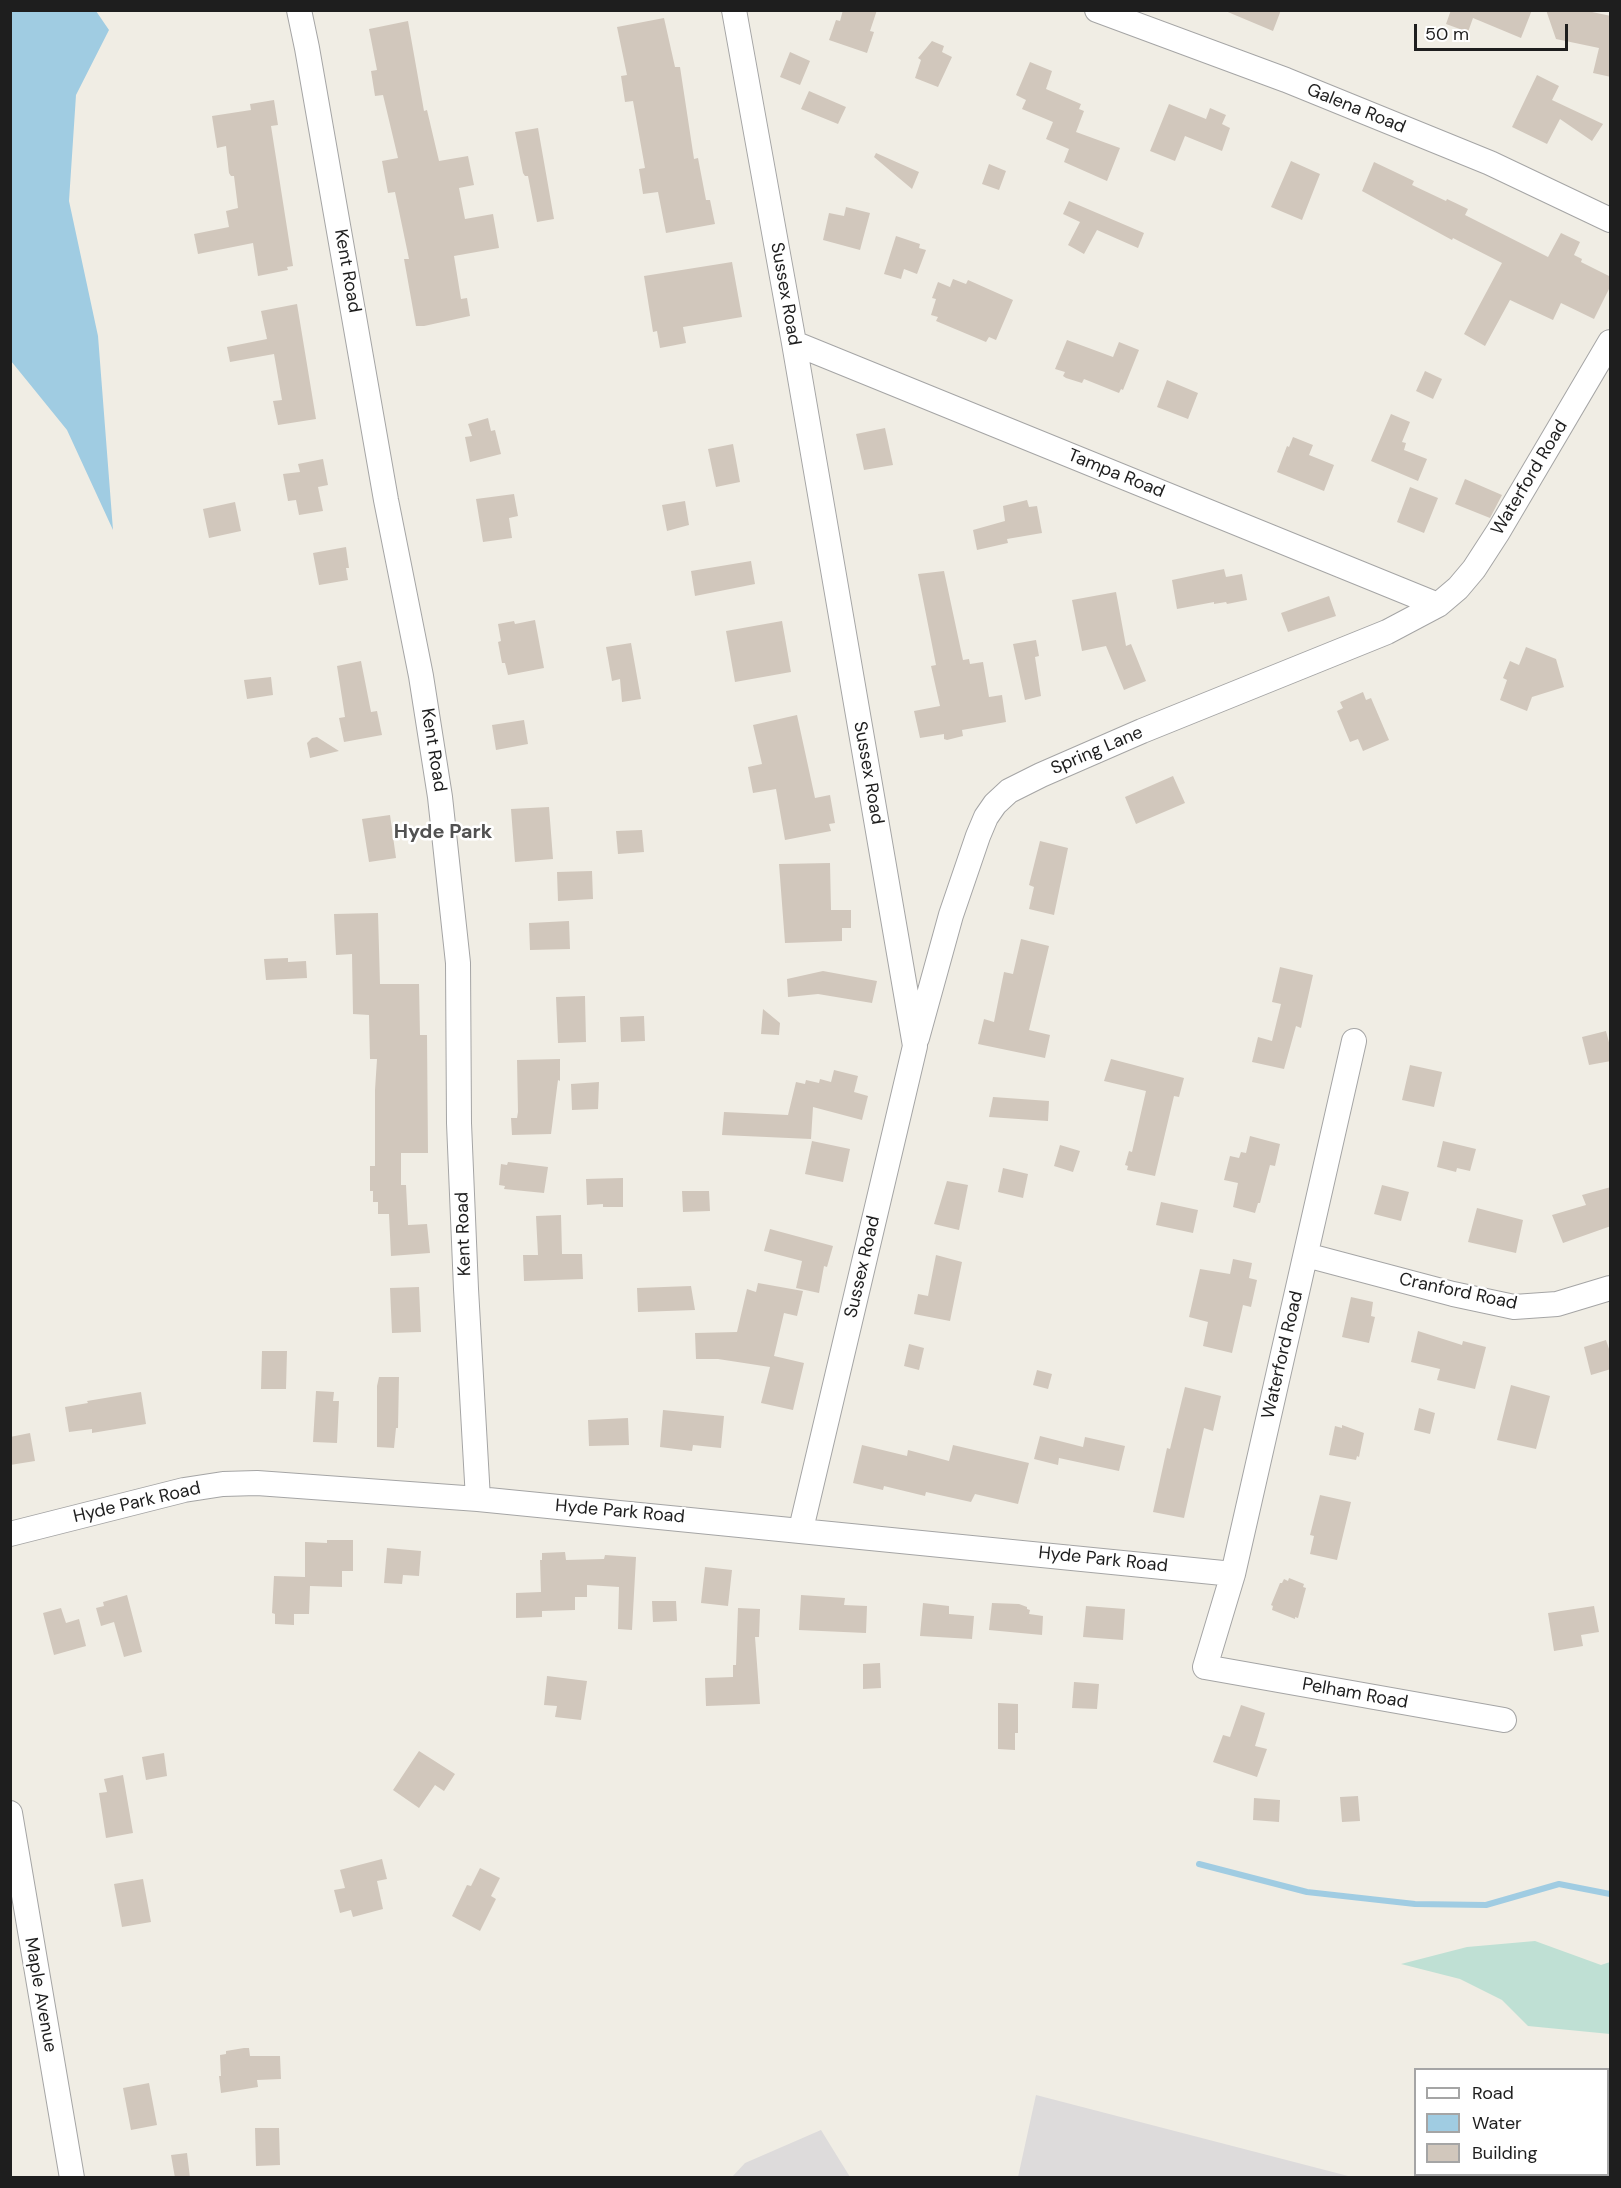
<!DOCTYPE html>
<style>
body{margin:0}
#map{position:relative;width:1621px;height:2188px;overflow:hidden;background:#f0ede4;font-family:"DM Sans",sans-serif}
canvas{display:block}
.frame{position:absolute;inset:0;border:12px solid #1e1e1e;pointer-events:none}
.legend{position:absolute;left:1414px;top:2068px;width:195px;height:108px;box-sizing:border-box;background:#fff;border:2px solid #a5a5a5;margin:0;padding:8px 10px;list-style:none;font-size:18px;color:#1e1e1e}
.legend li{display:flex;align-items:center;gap:12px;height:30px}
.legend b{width:30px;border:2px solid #a5a5a5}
.scale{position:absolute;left:1414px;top:24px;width:154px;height:27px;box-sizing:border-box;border:3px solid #1e1e1e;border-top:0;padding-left:8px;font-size:18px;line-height:21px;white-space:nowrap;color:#1e1e1e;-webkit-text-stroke:4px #fff;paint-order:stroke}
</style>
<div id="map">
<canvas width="1621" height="2188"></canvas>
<div class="frame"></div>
<ul class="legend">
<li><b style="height:8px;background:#fff"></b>Road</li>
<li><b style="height:16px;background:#a0cce2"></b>Water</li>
<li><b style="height:16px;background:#d1c7bc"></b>Building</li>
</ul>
<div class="scale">50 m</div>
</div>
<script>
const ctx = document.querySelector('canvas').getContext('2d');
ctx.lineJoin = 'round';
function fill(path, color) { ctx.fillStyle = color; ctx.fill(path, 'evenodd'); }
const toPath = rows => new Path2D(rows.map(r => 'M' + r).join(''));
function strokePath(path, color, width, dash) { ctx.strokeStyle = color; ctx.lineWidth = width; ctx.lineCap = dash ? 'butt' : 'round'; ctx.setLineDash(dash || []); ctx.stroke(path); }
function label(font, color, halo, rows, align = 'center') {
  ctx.font = font + ' "DM Sans",sans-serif'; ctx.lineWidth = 5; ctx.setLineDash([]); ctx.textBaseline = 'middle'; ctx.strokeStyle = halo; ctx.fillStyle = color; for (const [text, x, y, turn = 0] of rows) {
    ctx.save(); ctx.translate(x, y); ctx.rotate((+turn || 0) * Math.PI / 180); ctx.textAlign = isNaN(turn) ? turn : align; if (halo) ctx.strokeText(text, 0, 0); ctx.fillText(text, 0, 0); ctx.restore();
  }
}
fill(toPath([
 [1036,2095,1352,2177,1018,2177],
 [821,2130,850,2177,732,2177,745,2163]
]), '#dddbdb');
fill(toPath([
 [1535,1941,1601,1965,1610,1962,1610,2034,1528,2026,1502,2000,1460,1979,1401,1964,1467,1947]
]), '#bfe0d4');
fill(toPath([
 [10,11,96,11,109,30,76,95,69,201,98,336,113,530,67,430,11,361]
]), '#a0cce2');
strokePath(toPath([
 [1199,1864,1307,1892,1415,1904,1486,1905,1559,1884,1610,1894]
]), '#a0cce2', 6);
fill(toPath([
 [843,10,877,10,870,31,874,32,867,53,829,40,836,20,840,21],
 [1223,10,1281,10,1273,31],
 [1451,10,1532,10,1521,38,1473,18,1468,32,1446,24],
 [1546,10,1593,10,1592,12,1611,16,1611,77,1593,73,1599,48,1556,39],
 [664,18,675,67,680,67,694,159,698,158,706,200,710,200,715,224,666,233,658,192,643,194,639,169,645,168,633,101,625,102,621,76,627,75,617,27],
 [408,21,424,111,427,110,439,161,468,156,474,185,459,188,465,219,493,214,499,248,454,256,461,299,467,298,470,316,424,326,416,326,404,259,409,259,395,192,388,193,382,161,398,158,383,95,375,96,371,71,377,70,369,29],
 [932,41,944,46,942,52,952,57,938,87,915,78,921,60,918,58],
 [790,52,810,61,800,85,780,77],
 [1030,62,1052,71,1046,89,1081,104,1079,109,1084,111,1076,132,1120,148,1107,181,1064,162,1069,149,1046,139,1053,122,1022,109,1026,100,1016,95],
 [1537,75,1559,86,1552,100,1603,124,1592,141,1560,119,1547,144,1512,127],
 [809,91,846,107,838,124,801,109],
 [274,100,278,125,271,126,293,266,287,267,288,270,258,276,253,243,198,254,194,234,229,227,226,211,238,208,234,176,231,176,229,173,226,146,217,148,212,116,251,110,250,104],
 [1169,104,1206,119,1210,108,1226,115,1222,124,1230,128,1222,151,1185,136,1175,161,1150,151],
 [538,128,554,219,537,222,528,176,525,176,523,173,515,132],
 [876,153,919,172,912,189,874,157],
 [1291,161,1320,174,1302,220,1271,207],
 [1374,162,1414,181,1412,185,1446,201,1447,199,1468,209,1465,215,1548,257,1561,233,1580,242,1574,255,1582,259,1581,262,1611,277,1611,285,1594,319,1561,303,1553,320,1510,300,1485,346,1464,334,1502,263,1453,238,1452,240,1362,191],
 [989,164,1006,171,999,190,982,184],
 [1069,201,1144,233,1138,248,1097,230,1084,254,1068,245,1080,222,1063,214],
 [846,207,870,213,860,250,823,240,829,213,844,216],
 [896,236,920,244,919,248,926,250,917,274,904,269,901,279,884,274],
 [732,262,742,317,683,327,686,343,660,348,657,331,653,332,644,276],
 [953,279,966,284,968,280,1013,300,996,340,989,337,986,342,936,321,938,317,931,315,936,299,932,298,938,282,950,287],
 [297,304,316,419,278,425,273,401,282,400,274,354,230,362,227,347,267,339,261,311],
 [1067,340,1113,357,1119,342,1139,350,1123,390,1121,389,1119,393,1084,379,1082,383,1066,378,1063,376,1065,372,1055,369],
 [1425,371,1442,379,1433,399,1416,391],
 [1167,380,1198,393,1188,419,1157,407],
 [1391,414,1410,422,1402,442,1406,443,1404,450,1427,459,1418,481,1371,461],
 [488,418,491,431,495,430,501,454,470,462,465,437,472,436,468,424],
 [885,428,893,465,864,470,856,434],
 [1293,437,1313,445,1309,455,1334,465,1324,491,1277,472,1287,446,1289,447],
 [733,444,740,482,716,487,708,449],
 [323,459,328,485,318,487,323,511,299,515,296,500,288,501,283,474,300,472,298,464],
 [1465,479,1502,495,1490,518,1455,504],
 [1410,487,1438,498,1424,533,1397,522],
 [514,494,518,516,509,518,512,538,483,542,476,499],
 [1027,500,1029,507,1037,506,1042,533,1007,539,1008,543,977,550,973,530,1005,521,1003,506],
 [685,501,689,525,667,531,662,505],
 [235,502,241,531,209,538,203,509],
 [346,547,349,568,346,568,348,580,319,585,313,553],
 [751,561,755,584,695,596,691,571],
 [1224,569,1226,577,1242,574,1247,600,1227,604,1226,602,1214,604,1214,602,1177,609,1172,580],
 [944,571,963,660,969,659,970,664,983,662,989,697,1002,695,1006,722,962,730,963,736,947,740,944,739,944,734,920,738,914,711,940,706,931,666,936,665,918,574],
 [1116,592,1126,646,1131,644,1146,681,1124,690,1106,646,1082,651,1072,600],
 [1329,596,1336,616,1288,632,1281,613],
 [535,620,544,668,508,675,505,663,502,663,498,642,501,641,498,624,514,621,515,624],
 [782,621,791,672,735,682,726,631],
 [1036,640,1039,656,1035,657,1041,696,1025,700,1013,644],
 [631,643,641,699,622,702,620,679,612,681,606,647],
 [1526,647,1556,659,1564,687,1532,697,1527,711,1500,700,1507,680,1503,678,1510,661,1519,665],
 [361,661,371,712,377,711,382,735,344,742,339,718,345,717,337,666],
 [271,677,273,695,247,699,244,680],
 [1363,692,1366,700,1371,698,1389,740,1363,751,1358,739,1350,742,1337,711,1343,708,1340,702],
 [797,715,815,798,830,795,835,823,829,824,831,831,785,840,776,789,753,793,748,767,762,764,753,725],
 [524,720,528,744,496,750,492,725],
 [317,737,339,751,310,758,307,743,312,738],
 [1173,776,1185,803,1136,824,1125,797],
 [549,807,553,859,515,862,511,809],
 [390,815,396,858,369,862,362,819],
 [642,830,644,852,618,854,616,831],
 [1040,841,1068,848,1054,915,1029,909,1034,887,1029,885],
 [830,863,831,910,851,910,851,928,842,928,842,941,785,943,779,864],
 [592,871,593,899,558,901,557,872],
 [378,913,380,984,419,984,420,1035,427,1035,428,1153,401,1153,401,1185,406,1185,408,1225,427,1224,430,1253,391,1256,389,1214,378,1214,378,1202,373,1202,373,1191,370,1191,370,1166,375,1166,375,1090,377,1059,370,1059,369,1015,353,1014,352,954,336,955,334,914],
 [569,921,570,949,530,950,529,923],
 [1021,939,1049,946,1029,1030,1050,1035,1045,1058,978,1044,984,1019,994,1022,1004,972,1013,974],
 [288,958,288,962,306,961,307,978,266,980,264,959],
 [1280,967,1313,975,1301,1028,1296,1026,1284,1069,1252,1062,1258,1037,1272,1041,1281,1004,1272,1002],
 [823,971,877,981,872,1003,818,994,788,997,787,979],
 [585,996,586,1042,558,1043,556,997],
 [763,1009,780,1023,779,1035,761,1034],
 [644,1016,645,1041,621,1042,620,1017],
 [1606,1031,1611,1050,1611,1061,1589,1065,1582,1037],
 [560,1059,560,1081,558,1080,551,1134,512,1135,511,1118,517,1118,518,1112,517,1060],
 [1111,1059,1184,1078,1179,1097,1174,1096,1155,1176,1127,1170,1128,1166,1125,1165,1129,1151,1132,1152,1146,1091,1104,1081],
 [1410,1065,1442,1072,1434,1107,1402,1100],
 [834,1070,858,1076,854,1092,868,1096,862,1120,813,1107,811,1139,722,1135,724,1112,788,1115,796,1082,805,1084,806,1080,819,1083,820,1079,831,1082],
 [599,1082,598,1109,572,1110,571,1084],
 [993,1097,1049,1101,1048,1121,989,1117],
 [1250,1136,1280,1144,1275,1166,1270,1165,1260,1203,1258,1203,1255,1213,1233,1207,1238,1183,1224,1180,1230,1156,1239,1158,1241,1152,1246,1153],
 [812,1141,850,1149,843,1182,805,1174],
 [1443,1141,1476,1149,1470,1171,1457,1168,1456,1172,1437,1167],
 [1060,1145,1080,1151,1073,1172,1054,1166],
 [508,1162,548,1167,544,1193,504,1189,505,1186,499,1185,501,1164,507,1165],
 [1003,1168,1028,1174,1023,1198,998,1192],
 [623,1178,623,1207,603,1207,603,1204,587,1205,586,1179],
 [947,1181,968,1185,959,1230,934,1224],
 [1382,1185,1409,1192,1401,1221,1374,1214],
 [1611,1187,1611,1226,1563,1243,1552,1215,1586,1205,1582,1195],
 [682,1191,709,1191,710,1211,683,1212],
 [1161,1202,1198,1210,1193,1233,1156,1225],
 [1477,1208,1523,1220,1516,1253,1468,1242],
 [561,1215,562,1254,582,1254,583,1279,524,1281,523,1255,538,1255,536,1216],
 [770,1229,833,1246,827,1267,824,1266,819,1293,796,1288,802,1261,764,1251],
 [936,1255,962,1262,950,1321,914,1314,918,1294,928,1296],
 [1233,1259,1252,1263,1249,1278,1257,1280,1251,1307,1243,1305,1232,1353,1203,1346,1208,1322,1189,1317,1200,1269,1230,1274],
 [758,1283,803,1291,797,1316,784,1313,774,1356,804,1363,793,1410,761,1403,770,1367,718,1359,696,1359,695,1333,737,1332,747,1289,756,1292],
 [691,1286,695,1310,638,1312,637,1288],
 [419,1287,421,1332,392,1333,390,1288],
 [1351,1297,1373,1302,1371,1316,1375,1317,1369,1343,1342,1337],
 [1418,1331,1462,1345,1463,1341,1486,1347,1475,1389,1437,1380,1440,1369,1411,1362],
 [1606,1340,1611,1355,1611,1369,1591,1375,1584,1347],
 [909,1344,924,1348,919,1370,904,1366],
 [262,1351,287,1351,286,1389,261,1389],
 [1037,1370,1052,1374,1048,1389,1033,1385],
 [379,1377,399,1377,398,1428,396,1428,394,1448,377,1447,377,1386],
 [1511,1385,1550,1396,1536,1449,1497,1440],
 [1185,1387,1221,1396,1213,1431,1204,1428,1184,1518,1153,1512,1167,1448,1170,1449],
 [316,1391,334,1392,333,1401,339,1401,337,1443,313,1442],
 [141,1392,146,1424,92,1433,92,1429,69,1432,65,1407,88,1403,87,1401],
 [1419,1408,1435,1413,1430,1434,1414,1430],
 [663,1410,724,1416,721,1448,693,1445,692,1451,660,1447],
 [628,1418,629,1445,589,1446,588,1420],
 [1342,1425,1364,1433,1359,1457,1357,1456,1356,1460,1329,1455,1335,1426,1342,1428],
 [30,1433,35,1461,10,1465,10,1437],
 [1040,1436,1083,1447,1085,1437,1125,1446,1119,1471,1059,1458,1058,1465,1034,1459],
 [862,1445,907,1456,908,1450,949,1461,953,1445,1029,1463,1018,1504,975,1494,971,1502,926,1492,925,1496,884,1486,883,1490,853,1483],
 [1320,1495,1351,1502,1337,1560,1310,1554,1314,1536,1310,1535],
 [327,1540,353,1540,353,1571,342,1571,342,1587,310,1586,309,1614,294,1614,294,1625,275,1624,275,1614,272,1613,274,1576,305,1577,305,1542,327,1543],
 [387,1548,421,1551,419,1576,403,1575,402,1584,384,1583],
 [565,1552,566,1560,604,1559,605,1555,636,1557,632,1630,618,1629,619,1587,587,1585,587,1597,575,1597,575,1610,542,1611,542,1617,516,1618,516,1593,541,1592,540,1560,542,1560,542,1553],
 [705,1567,732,1570,728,1606,701,1603],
 [1289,1578,1304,1584,1303,1587,1306,1588,1298,1618,1295,1617,1295,1619,1272,1610,1273,1606,1271,1605,1280,1583,1282,1583,1284,1579,1288,1581],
 [127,1595,142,1652,124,1657,114,1622,101,1626,96,1608,104,1606,103,1602],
 [801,1595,845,1598,844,1605,867,1606,866,1633,799,1630],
 [652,1601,676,1601,677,1621,653,1622],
 [923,1603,949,1606,949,1614,974,1616,972,1639,920,1636],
 [992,1603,1019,1604,1027,1607,1027,1609,1030,1610,1029,1614,1043,1616,1042,1635,989,1630],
 [1086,1606,1125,1609,1123,1640,1083,1637],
 [1594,1606,1599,1632,1581,1635,1583,1646,1554,1651,1548,1613],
 [61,1608,66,1623,79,1619,86,1646,54,1655,43,1613],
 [738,1608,760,1609,759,1637,755,1637,760,1704,706,1706,705,1678,733,1677,733,1665,736,1665],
 [880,1663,881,1688,863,1689,863,1664],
 [547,1676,587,1681,581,1720,555,1717,557,1706,544,1705],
 [1074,1682,1099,1684,1097,1709,1072,1708],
 [998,1703,1018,1704,1018,1733,1015,1733,1015,1750,998,1749],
 [1241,1705,1265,1713,1255,1746,1267,1749,1257,1777,1213,1762,1223,1735,1230,1737],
 [419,1751,455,1774,444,1791,435,1785,419,1808,393,1790],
 [164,1753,167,1776,146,1780,142,1757],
 [123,1775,133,1833,106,1838,99,1793,107,1792,104,1779],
 [1358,1796,1360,1821,1342,1822,1340,1797],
 [1254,1798,1280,1800,1279,1822,1253,1820],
 [382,1859,387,1879,377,1881,383,1909,353,1917,351,1910,340,1913,334,1890,345,1888,340,1870],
 [480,1868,500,1878,491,1896,496,1899,480,1931,452,1916,467,1885,471,1886],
 [143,1879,151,1922,122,1927,114,1884],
 [244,2048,249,2048,250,2056,280,2056,281,2079,257,2080,258,2087,221,2093,219,2076,221,2076,220,2055,226,2054,226,2051],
 [149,2083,157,2125,131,2130,123,2088],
 [255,2128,279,2128,280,2165,256,2166],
 [187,2153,190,2178,175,2178,171,2155]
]), '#d1c7bc');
const minor = toPath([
 [299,10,307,48,386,500,421,676,440,797,458,963,459,1123,466,1289,478,1499],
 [734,10,794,343,915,1046,801,1529],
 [1097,10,1286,80,1490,163,1610,220],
 [794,343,1438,605],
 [917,1038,951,915,978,836,986,817,995,804,1009,791,1041,775,1142,731,1387,632,1438,605,1458,588,1474,569,1498,532,1610,342],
 [1354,1041,1233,1574,1205,1667,1504,1720],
 [1306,1255,1453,1294,1514,1307,1557,1304,1610,1288],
 [10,1534,184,1490,223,1484,257,1483,478,1499,1233,1574],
 [10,1813,72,2178]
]);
strokePath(minor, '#a5a5a5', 26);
strokePath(minor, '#fff', 24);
label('18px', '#1e1e1e', '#fff', [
 ["Galena Road",1356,109,22],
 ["Kent Road",347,271,80],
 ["Sussex Road",785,294,80],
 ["Tampa Road",1116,474,22],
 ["Waterford Road",1530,478,-59],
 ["Kent Road",433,750,81],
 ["Spring Lane",1097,751,-23],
 ["Sussex Road",868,773,80],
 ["Kent Road",464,1234,-92],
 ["Sussex Road",863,1267,-77],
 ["Cranford Road",1458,1292,12],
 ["Waterford Road",1283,1355,-77],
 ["Hyde Park Road",137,1503,-13],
 ["Hyde Park Road",620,1512,5],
 ["Hyde Park Road",1103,1560,6],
 ["Pelham Road",1355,1694,10],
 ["Maple Avenue",40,1995,80]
]);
label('bold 20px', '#515151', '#fff', [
 ["Hyde Park",443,833]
]);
</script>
